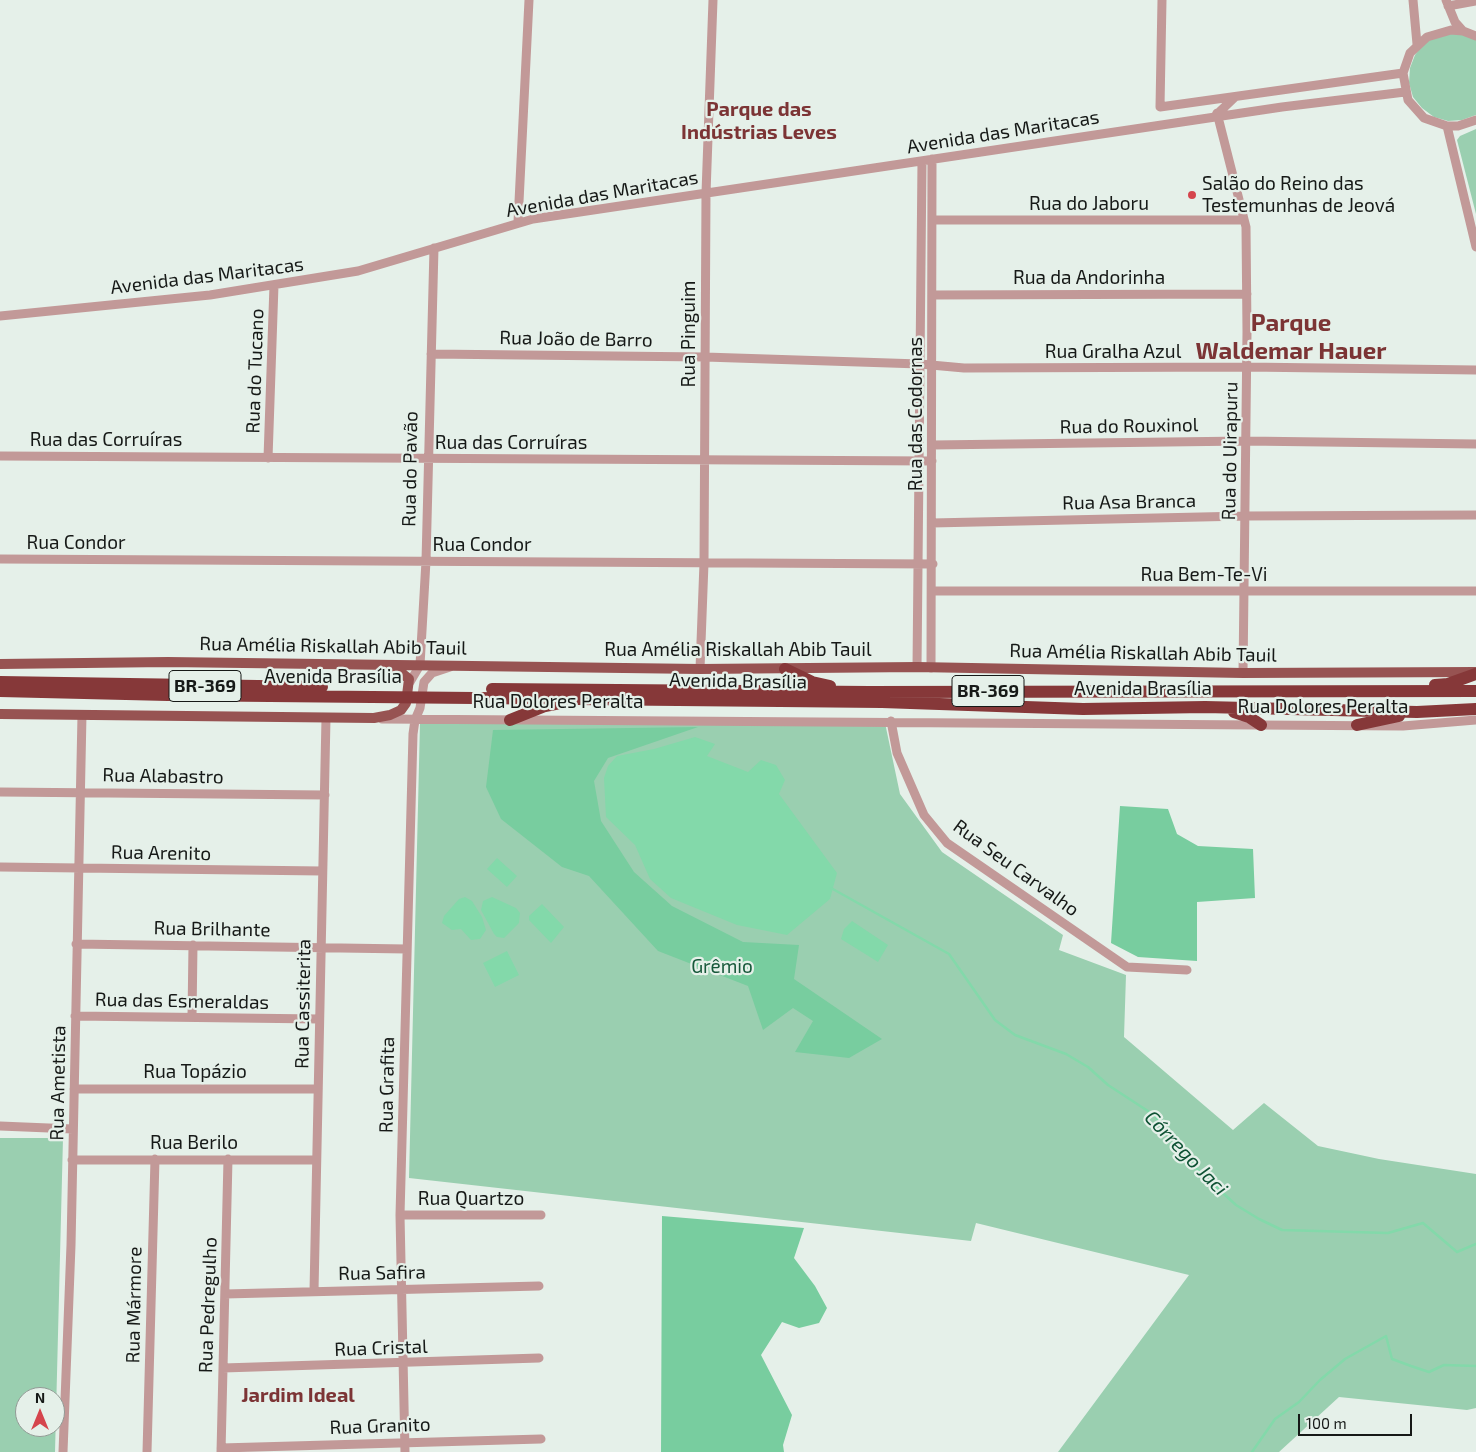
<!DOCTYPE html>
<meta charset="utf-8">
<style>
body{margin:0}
#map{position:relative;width:1476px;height:1452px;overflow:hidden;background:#e5f0e9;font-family:"Exo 2",sans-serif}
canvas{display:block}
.north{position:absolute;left:15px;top:1387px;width:50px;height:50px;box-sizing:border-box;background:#e5f0e9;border:1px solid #929a95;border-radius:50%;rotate:0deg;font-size:14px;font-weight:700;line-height:20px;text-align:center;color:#161917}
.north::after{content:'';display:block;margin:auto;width:18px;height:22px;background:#d5454d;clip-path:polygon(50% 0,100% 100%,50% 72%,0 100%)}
.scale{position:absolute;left:1298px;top:1414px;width:114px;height:22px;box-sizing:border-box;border:2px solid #161917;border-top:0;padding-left:6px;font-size:15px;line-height:18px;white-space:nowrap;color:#161917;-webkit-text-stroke:4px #e5f0e9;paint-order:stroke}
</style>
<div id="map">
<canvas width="1476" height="1452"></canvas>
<div class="north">N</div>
<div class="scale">100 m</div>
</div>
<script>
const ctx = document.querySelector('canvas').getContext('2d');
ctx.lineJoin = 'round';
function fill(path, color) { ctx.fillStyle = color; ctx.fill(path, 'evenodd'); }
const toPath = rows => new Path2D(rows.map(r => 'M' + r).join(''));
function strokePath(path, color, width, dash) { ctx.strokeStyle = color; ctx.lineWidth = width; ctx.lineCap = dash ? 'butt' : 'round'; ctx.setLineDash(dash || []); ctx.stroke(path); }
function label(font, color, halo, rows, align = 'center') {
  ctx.font = font + ' "Exo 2",sans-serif'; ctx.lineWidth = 4.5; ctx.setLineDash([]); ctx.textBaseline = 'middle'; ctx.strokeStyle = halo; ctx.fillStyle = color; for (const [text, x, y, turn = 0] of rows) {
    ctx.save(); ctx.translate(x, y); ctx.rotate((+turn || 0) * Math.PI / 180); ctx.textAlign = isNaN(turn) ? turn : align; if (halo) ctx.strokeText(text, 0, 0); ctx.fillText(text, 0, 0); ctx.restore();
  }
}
fill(toPath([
 [1451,33,1466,35,1476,40,1476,115,1462,120,1448,121,1434,117,1422,108,1413,97,1409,83,1410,68,1415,55,1424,43,1437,36],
 [1476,129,1476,214,1457,140,1460,136],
 [420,723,885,723,900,794,942,852,1063,935,1059,950,1126,975,1124,1037,1233,1130,1264,1103,1318,1146,1379,1159,1476,1174,1476,1408,1467,1410,1339,1397,1279,1452,1058,1452,1189,1275,976,1223,971,1241,409,1178],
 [0,1138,63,1138,55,1452,0,1452],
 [25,1397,55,1397,55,1427,25,1427]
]), '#9acfb0');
fill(toPath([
 [698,727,608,758,594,781,601,821,634,872,672,906,743,942,799,945,794,979,882,1039,849,1058,795,1052,813,1021,793,1008,763,1030,748,986,658,951,589,876,562,867,501,819,486,787,493,730],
 [1120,806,1168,809,1177,834,1198,846,1253,849,1255,898,1197,902,1197,961,1138,957,1111,943],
 [662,1216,804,1228,794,1258,815,1286,827,1308,819,1323,799,1328,782,1322,761,1355,792,1415,783,1445,784,1452,661,1452]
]), '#78cd9f');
fill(toPath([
 [695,737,715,744,707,756,748,772,761,760,776,765,785,780,779,794,837,873,830,899,787,935,737,925,671,898,650,879,635,845,606,817,604,778,608,766,617,756,654,749],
 [497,858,517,876,507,887,487,869],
 [465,897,472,901,482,917,486,930,480,939,471,940,461,929,452,930,442,923,444,916,459,899],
 [492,897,516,908,520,913,519,923,504,938,497,937,494,934,481,910,483,901],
 [542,904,564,927,551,943,529,920,529,916],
 [852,921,888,945,878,962,841,939,844,929],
 [507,951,519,975,495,987,483,963]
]), '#83d9aa');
strokePath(toPath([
 [831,888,949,954,995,1020,1015,1035,1066,1054,1088,1067,1108,1085,1154,1115,1199,1171,1236,1205,1259,1219,1282,1230,1388,1233,1423,1223,1457,1252,1476,1244],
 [1252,1452,1275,1419,1299,1402,1320,1380,1345,1359,1386,1336,1392,1359,1411,1366,1429,1372,1444,1365,1476,1366]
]), '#83d9aa', 2.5);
strokePath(toPath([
 [1162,0,1160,107,1403,73],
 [1413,0,1417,44],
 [1446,0,1455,22,1463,31],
 [1448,6,1476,1],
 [1476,36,1463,31,1451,30,1427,37,1410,53,1403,73,1408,100,1424,118,1447,126,1458,126,1476,120],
 [1217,113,1246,227,1247,332,1243,673],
 [1214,117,1235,97],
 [1447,126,1476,247],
 [933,220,1244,220],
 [518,222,529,0],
 [932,295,1247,294],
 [0,316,210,295,358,271,533,219,1282,107,1405,92],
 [431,354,705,357,920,364,964,368,1247,367,1476,370],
 [932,445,1246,441,1476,444],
 [0,456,932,461],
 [268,458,274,285],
 [932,523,1245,516,1476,515],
 [0,559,933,564],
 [933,591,1476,591],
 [917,667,922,161],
 [931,668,932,159],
 [700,669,704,563,706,193,713,0],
 [410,682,420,665,426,561,434,248],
 [382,719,1403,726,1476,720],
 [891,721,897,753,924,815,947,843,1127,967,1187,970],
 [0,792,325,795],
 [0,867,322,871],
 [76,944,407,949],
 [75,1016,319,1019],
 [192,1017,193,945],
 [74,1089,317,1089],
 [0,1126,73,1129],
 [72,1160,315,1160],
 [400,1215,541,1215],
 [314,1291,326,718],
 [225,1294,539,1286],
 [223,1368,539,1358],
 [221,1448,541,1439],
 [63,1452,71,1245,82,715],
 [147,1452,155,1159],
 [221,1452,228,1159],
 [405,1452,400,1215,413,734,415,720,420,708,424,682,432,673,450,667]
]), '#c29998', 9);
strokePath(toPath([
 [0,664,168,662,700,669,917,667,1243,673,1476,672],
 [0,714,374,718,390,715,401,710,406,703,409,679,394,667]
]), '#975352', 10);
strokePath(toPath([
 [785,669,812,682,830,686],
 [0,682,322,687],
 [1435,685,1448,684,1476,674],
 [492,689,869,692,1476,691],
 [0,691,168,695,882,702,1083,709,1205,707,1417,712,1476,709],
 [1234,712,1249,717,1261,725],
 [510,720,545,706,560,703],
 [1357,725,1399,716]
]), '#863839', 12);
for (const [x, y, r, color] of [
 [1192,195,5,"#d5454d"]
]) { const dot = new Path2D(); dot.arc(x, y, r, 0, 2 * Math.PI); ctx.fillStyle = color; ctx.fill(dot); strokePath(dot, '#e5f0e9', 2); }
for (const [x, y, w] of [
 [205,686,72],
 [988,691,72]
]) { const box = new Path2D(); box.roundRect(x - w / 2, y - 15.5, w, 31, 4); ctx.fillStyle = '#e5f0e9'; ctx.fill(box); strokePath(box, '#161917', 1); }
label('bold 18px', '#161917', null, [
 ["BR-369",205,686],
 ["BR-369",988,691]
]);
label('19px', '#161917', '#e5f0e9', [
 ["Avenida das Maritacas",1003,132,-9],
 ["Avenida das Maritacas",602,194,-10],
 ["Rua do Jaboru",1089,204],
 ["Avenida das Maritacas",207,276,-7],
 ["Rua da Andorinha",1089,278],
 ["Rua Pinguim",689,334,-90],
 ["Rua João de Barro",576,339,1],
 ["Rua Gralha Azul",1113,352],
 ["Rua do Tucano",255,371,-88],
 ["Rua das Codornas",916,414,-90],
 ["Rua do Rouxinol",1129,426,-1],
 ["Rua das Corruíras",106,440],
 ["Rua das Corruíras",511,443],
 ["Rua do Uirapuru",1230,451,-89],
 ["Rua do Pavão",410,469,-89],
 ["Rua Asa Branca",1129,502,-1],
 ["Rua Condor",76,543],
 ["Rua Condor",482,545],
 ["Rua Bem-Te-Vi",1204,575],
 ["Rua Amélia Riskallah Abib Tauil",333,646,1],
 ["Rua Amélia Riskallah Abib Tauil",738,650],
 ["Rua Amélia Riskallah Abib Tauil",1143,653,1],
 ["Avenida Brasília",333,677],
 ["Avenida Brasília",738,681,1],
 ["Avenida Brasília",1143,689],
 ["Rua Dolores Peralta",558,702],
 ["Rua Dolores Peralta",1323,707],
 ["Rua Alabastro",163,776,1],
 ["Rua Arenito",161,853,1],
 ["Rua Seu Carvalho",1016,868,36],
 ["Rua Brilhante",212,929,1],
 ["Rua das Esmeraldas",182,1001,1],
 ["Rua Cassiterita",303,1004,-89],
 ["Rua Topázio",195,1072],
 ["Rua Ametista",58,1083,-89],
 ["Rua Grafita",387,1085,-89],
 ["Rua Berilo",194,1143],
 ["Rua Quartzo",471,1199],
 ["Rua Safira",382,1273,-1],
 ["Rua Mármore",134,1305,-89],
 ["Rua Pedregulho",208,1305,-88],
 ["Rua Cristal",381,1348,-2],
 ["Rua Granito",380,1426,-2]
]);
label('19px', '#161917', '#e5f0e9', [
 ["Salão do Reino das",1202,184],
 ["Testemunhas de Jeová",1202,206]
], 'left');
label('19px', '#16583a', '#e5f0e9', [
 ["Grêmio",722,967]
]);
label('bold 20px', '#7c3435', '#e5f0e9', [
 ["Parque das",759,109],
 ["Indústrias Leves",759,132],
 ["Jardim Ideal",298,1395]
]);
label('italic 20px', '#0e5234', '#e5f0e9', [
 ["Córrego Jaci",1186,1153,46]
]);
label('bold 24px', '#7c3435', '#e5f0e9', [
 ["Parque",1291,323],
 ["Waldemar Hauer",1291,351]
]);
</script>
